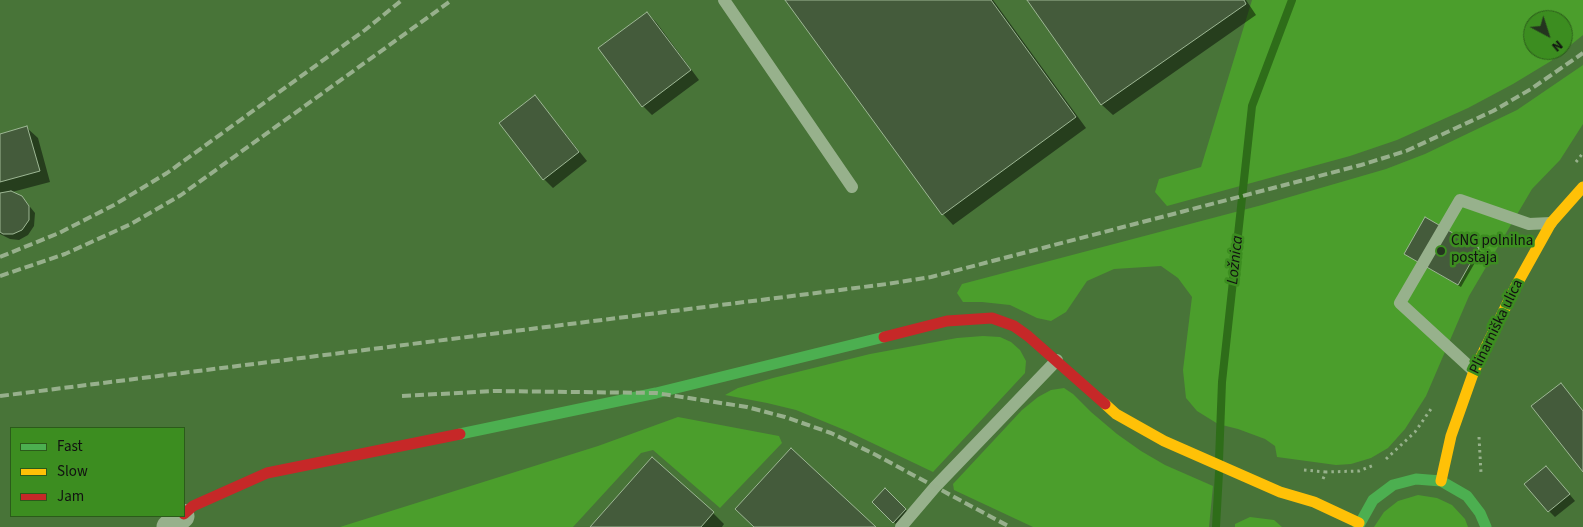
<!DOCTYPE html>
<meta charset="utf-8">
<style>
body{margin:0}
#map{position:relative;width:1583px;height:527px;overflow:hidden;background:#487438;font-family:"Source Sans 3",sans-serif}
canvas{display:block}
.legend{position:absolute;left:10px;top:427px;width:175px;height:90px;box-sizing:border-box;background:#3c8d20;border:1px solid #2b5b1a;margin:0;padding:6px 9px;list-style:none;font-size:15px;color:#111}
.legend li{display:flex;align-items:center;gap:10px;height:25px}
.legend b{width:25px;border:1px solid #2b5b1a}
.north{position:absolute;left:1523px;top:10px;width:50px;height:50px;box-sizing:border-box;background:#3c8d20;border:1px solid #2b5b1a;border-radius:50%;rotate:140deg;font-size:14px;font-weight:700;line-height:20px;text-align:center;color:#111}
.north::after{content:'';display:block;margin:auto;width:18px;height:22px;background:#24341f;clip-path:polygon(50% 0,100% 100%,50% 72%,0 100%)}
</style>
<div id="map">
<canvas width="1583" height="527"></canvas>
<ul class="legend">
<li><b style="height:6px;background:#4caf50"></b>Fast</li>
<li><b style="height:6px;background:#ffc107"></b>Slow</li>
<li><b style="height:6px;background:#c62828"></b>Jam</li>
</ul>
<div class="north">N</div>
</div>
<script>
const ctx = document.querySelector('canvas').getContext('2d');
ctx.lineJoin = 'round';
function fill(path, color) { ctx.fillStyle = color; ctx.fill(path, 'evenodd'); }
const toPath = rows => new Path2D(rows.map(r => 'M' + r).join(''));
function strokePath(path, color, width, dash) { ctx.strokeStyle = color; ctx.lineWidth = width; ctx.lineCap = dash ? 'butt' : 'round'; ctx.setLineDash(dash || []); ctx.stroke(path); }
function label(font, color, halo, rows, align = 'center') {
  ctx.font = font + ' "Source Sans 3",sans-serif'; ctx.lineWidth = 5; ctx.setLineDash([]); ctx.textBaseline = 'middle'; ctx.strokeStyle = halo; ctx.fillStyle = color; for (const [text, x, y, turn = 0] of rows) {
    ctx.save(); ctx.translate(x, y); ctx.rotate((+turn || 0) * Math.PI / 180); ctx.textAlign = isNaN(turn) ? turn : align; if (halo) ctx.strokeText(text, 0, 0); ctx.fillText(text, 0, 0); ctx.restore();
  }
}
fill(toPath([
 [1252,0,1583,0,1583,35,1551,61,1513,84,1468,108,1397,140,1350,156,1167,206,1155,192,1159,179,1201,167],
 [1533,20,1563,20,1563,50,1533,50],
 [1583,65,1583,124,1560,160,1532,189,1469,296,1426,396,1405,429,1388,448,1371,458,1351,464,1336,465,1277,457,1275,446,1265,439,1238,429,1218,424,1197,411,1186,398,1183,370,1192,297,1178,278,1161,266,1114,269,1087,281,1066,312,1051,321,1037,318,1010,305,982,302,963,302,957,293,962,284,1262,205,1386,169,1425,154,1517,110],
 [983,336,1000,337,1011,342,1020,350,1026,361,1025,373,933,472,847,431,796,410,767,403,725,395,738,388,773,378,870,354,957,338],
 [1064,388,1073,394,1091,412,1117,434,1141,451,1165,465,1213,486,1209,527,1033,527,954,490,953,484,1022,410,1038,397,1051,390],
 [678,417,779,436,782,443,720,508,653,450,641,453,573,527,340,527,598,446],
 [1418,495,1437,498,1452,505,1465,519,1468,527,1374,527,1384,512,1398,501],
 [1250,517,1274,520,1282,527,1235,527,1235,524]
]), '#4b9e2c');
fill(toPath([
 [786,0,993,0,1086,128,953,225,943,214],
 [1028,0,1246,0,1256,15,1113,115,1102,105],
 [647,13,656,22,699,80,652,115,643,106],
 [535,97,543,106,587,161,553,188,544,179],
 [27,128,38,138,50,182,12,192,22,197,35,213,34,226,28,235,19,240,10,239,0,234,0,135],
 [1478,249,1481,252,1461,287,1408,256],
 [652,459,713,513,724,524,722,527,592,527],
 [1552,473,1575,501,1555,517,1549,511],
 [885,490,908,512,896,524,874,502]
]), '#0007');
strokePath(toPath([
 [1219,460,1222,382,1252,106,1292,0],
 [1216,527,1219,472]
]), '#2e6d19', 8);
const building = toPath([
 [785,0,991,0,1076,117,942,215,785,0],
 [1027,0,1244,0,1246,4,1101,105,1027,0],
 [647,12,691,70,642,107,598,48,647,12],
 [535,95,579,152,543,180,499,123,535,95],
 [27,126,40,171,0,182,0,134,27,126],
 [11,191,22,196,29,206,29,220,22,230,13,234,3,234,0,232,0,193,11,191],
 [1425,217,1479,248,1458,285,1404,254,1425,217],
 [1561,383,1583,411,1583,472,1531,406,1561,383],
 [791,448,876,527,754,527,735,509,791,448],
 [652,457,714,512,701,527,590,527,652,457],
 [1546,466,1570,494,1548,512,1524,484,1546,466],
 [885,488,906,509,893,523,872,502,885,488]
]);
fill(building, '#445b3b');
strokePath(building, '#9db794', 1);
strokePath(toPath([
 [1576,162,1583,153],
 [1479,437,1481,473],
 [1386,459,1415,432,1433,406],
 [1304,470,1326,472],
 [1323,479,1326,472,1359,471,1374,465]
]), '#97b18c', 3, [2.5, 4]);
strokePath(toPath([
 [724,0,852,187],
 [1474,371,1400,303,1460,200,1529,224,1551,223],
 [901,527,935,487,1057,360]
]), '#97b18c', 12);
strokePath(toPath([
 [169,527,182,516]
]), '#97b18c', 25);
strokePath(toPath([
 [460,434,656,393,884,337],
 [1358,527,1373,500,1393,485,1416,479,1441,481,1467,496,1480,513,1486,527]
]), '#4caf50', 11);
strokePath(toPath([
 [1105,404,1116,414,1164,441,1280,492,1314,502,1359,523],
 [1441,481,1451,436,1474,371,1517,284,1551,223,1583,187]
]), '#ffc107', 11);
strokePath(toPath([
 [884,337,947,321,992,318,1014,326,1028,336,1105,404],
 [184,514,193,506,267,473,460,434]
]), '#c62828', 11);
strokePath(toPath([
 [0,257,59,233,114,205,167,173,365,30,402,0],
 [0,276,65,254,131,224,181,195,452,0],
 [0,396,887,284,931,277,1300,181,1361,165,1406,151,1493,111,1531,89,1583,53],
 [402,396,494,391,656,393,747,407,785,417,831,433,876,455,1010,527]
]), '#97b08c', 4, [9, 4]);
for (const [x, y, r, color] of [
 [1441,251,5,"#24341f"]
]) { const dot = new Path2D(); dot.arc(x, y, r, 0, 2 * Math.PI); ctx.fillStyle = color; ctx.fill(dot); strokePath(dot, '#3c8d20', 2); }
label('15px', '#111', '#3c8d20', [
 ["CNG polnilna",1451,242],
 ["postaja",1451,259]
], 'left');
label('15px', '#111', '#3c8d20', [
 ["Plinarniška ulica",1497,327,-64]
]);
label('italic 16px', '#111', '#3c8d20', [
 ["Ložnica",1236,260,-84]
]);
</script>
